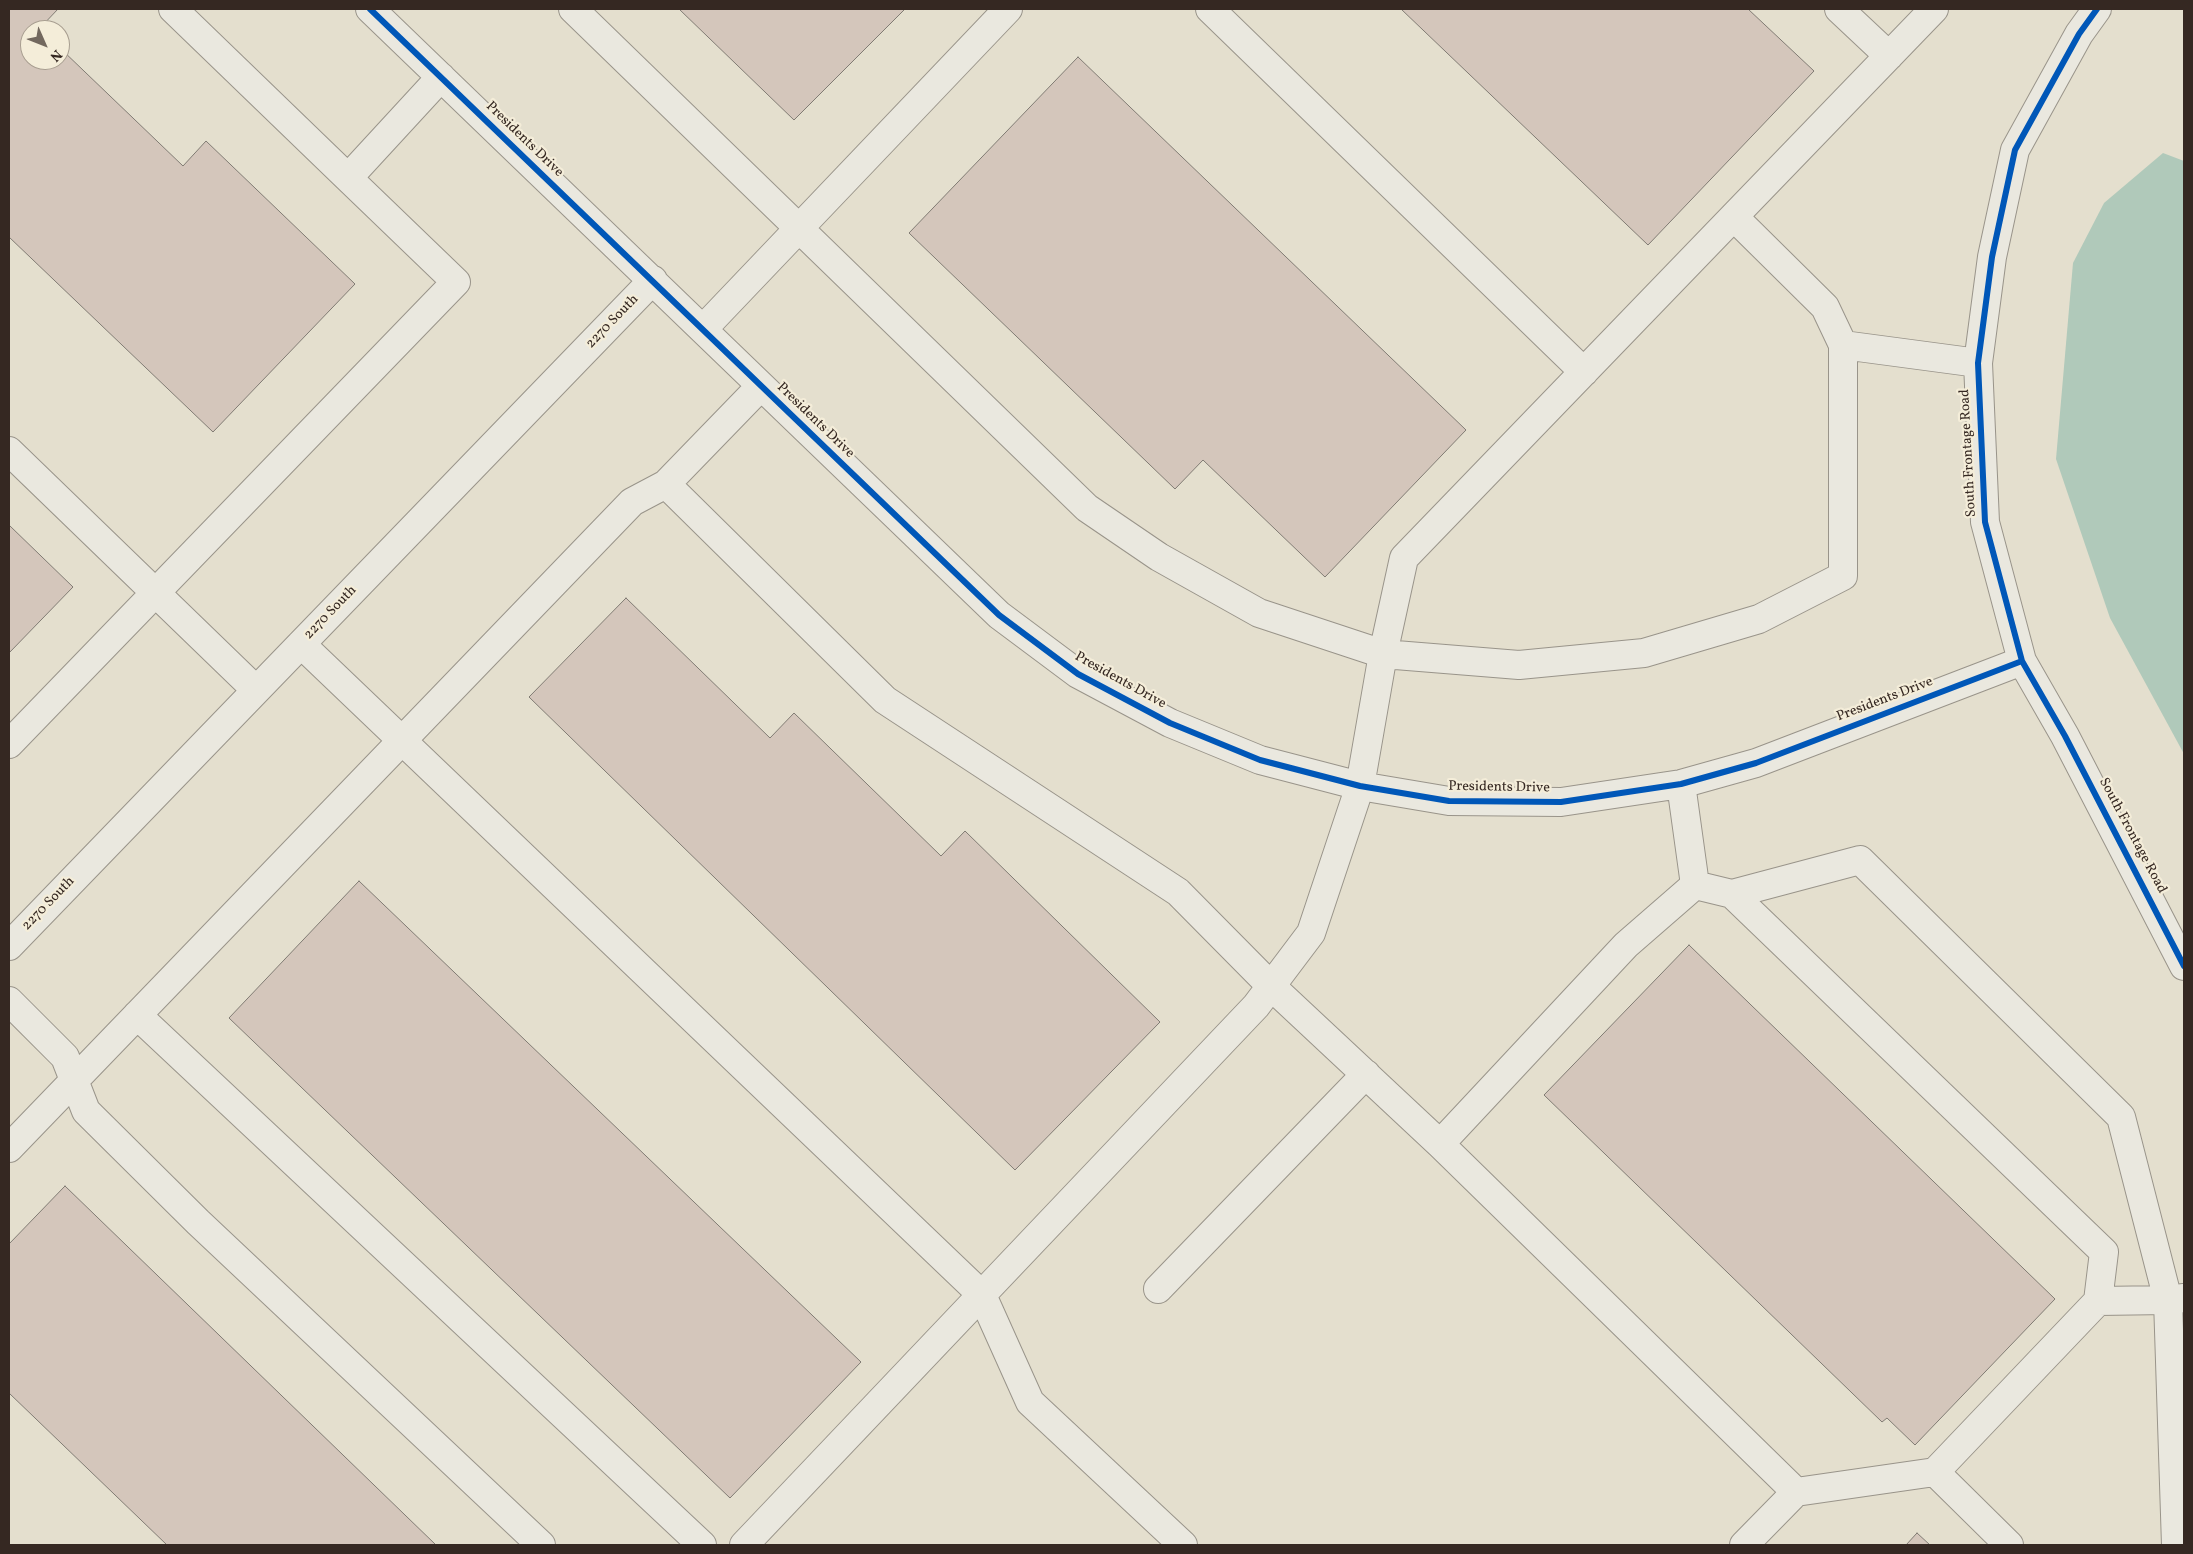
<!DOCTYPE html>
<style>
body{margin:0}
#map{position:relative;width:2193px;height:1554px;overflow:hidden;background:#e4dfce;font-family:Vollkorn,serif}
canvas{display:block}
.frame{position:absolute;inset:0;border:10px solid #352822;pointer-events:none}
.north{position:absolute;left:20px;top:20px;width:50px;height:50px;box-sizing:border-box;background:#f4edd9;border:1px solid #a89e90;border-radius:50%;rotate:134deg;font-size:14px;font-weight:700;line-height:20px;text-align:center;color:#352822}
.north::after{content:'';display:block;margin:auto;width:18px;height:22px;background:#72685e;clip-path:polygon(50% 0,100% 100%,50% 72%,0 100%)}
</style>
<div id="map">
<canvas width="2193" height="1554"></canvas>
<div class="frame"></div>
<div class="north">N</div>
</div>
<script>
const ctx = document.querySelector('canvas').getContext('2d');
ctx.lineJoin = 'round';
function fill(path, color) { ctx.fillStyle = color; ctx.fill(path, 'evenodd'); }
const toPath = rows => new Path2D(rows.map(r => 'M' + r).join(''));
function strokePath(path, color, width, dash) { ctx.strokeStyle = color; ctx.lineWidth = width; ctx.lineCap = dash ? 'butt' : 'round'; ctx.setLineDash(dash || []); ctx.stroke(path); }
function label(font, color, halo, rows, align = 'center') {
  ctx.font = font + ' Vollkorn,serif'; ctx.lineWidth = 4.5; ctx.setLineDash([]); ctx.textBaseline = 'middle'; ctx.strokeStyle = halo; ctx.fillStyle = color; for (const [text, x, y, turn = 0] of rows) {
    ctx.save(); ctx.translate(x, y); ctx.rotate((+turn || 0) * Math.PI / 180); ctx.textAlign = isNaN(turn) ? turn : align; if (halo) ctx.strokeText(text, 0, 0); ctx.fillText(text, 0, 0); ctx.restore();
  }
}
fill(toPath([
 [2163,153,2184,161,2184,754,2110,618,2056,459,2073,263,2104,203]
]), '#b0c9ba');
const building = toPath([
 [9,9,58,9,40,28,41,30,30,30,30,60,60,60,60,48,183,166,206,141,355,284,213,432,9,237,9,9],
 [679,9,905,9,794,120,679,9],
 [1401,9,1748,9,1814,71,1648,245,1401,9],
 [1078,57,1466,430,1325,577,1203,460,1175,489,909,233,1078,57],
 [9,525,73,587,9,653,9,525],
 [626,598,770,738,794,713,941,856,965,831,1160,1022,1015,1170,529,697,626,598],
 [359,881,861,1362,730,1498,229,1018,359,881],
 [1689,945,2055,1299,1915,1445,1887,1418,1882,1422,1544,1095,1689,945],
 [65,1186,436,1545,167,1545,9,1393,9,1244,65,1186],
 [1917,1533,1930,1545,1906,1545,1917,1533]
]);
fill(building, '#d4c6bb');
strokePath(building, '#807b73', 1);
const minor = toPath([
 [173,9,348,178],
 [370,9,999,615,1078,674,1170,723,1260,760,1360,786,1449,801,1561,802,1681,784,1756,763,2022,661],
 [573,9,1087,508,1159,557,1259,613,1383,654,1519,665,1644,653,1759,619,1843,576,1843,345,1825,307,1734,217],
 [1210,9,1584,372],
 [1839,9,1889,56],
 [2097,9,2079,34,2015,150,1992,257,1978,363,1985,522,2022,661,2065,736,2184,966],
 [703,329,1008,9],
 [1843,345,1978,363],
 [9,451,256,690],
 [666,484,885,700,1178,892,1271,986,1440,1144,1626,945,1695,885],
 [301,644,982,1295,1030,1402,1183,1545],
 [9,744,456,282,348,178,441,77],
 [1681,784,1695,885,1732,894,1860,860,2121,1117,2168,1300,2098,1301,1935,1472],
 [1732,894,2104,1252,2098,1301],
 [9,946,653,280],
 [9,1001,65,1057,86,1111,198,1222,541,1545],
 [137,1015,702,1545],
 [1440,1144,1796,1492,1935,1472,2009,1545],
 [9,1148,632,502,666,484,761,386],
 [1158,1289,1366,1074],
 [744,1545,1256,1006,1311,933,1360,786,1383,654,1404,558,1934,9],
 [1744,1545,1796,1492],
 [2176,1545,2168,1300,2184,1298]
]);
strokePath(minor, '#99948a', 30);
strokePath(minor, '#eae8df', 28);
strokePath(toPath([
 [370,9,999,615,1078,674,1170,723,1260,760,1360,786,1449,801,1561,802,1681,784,1756,763,2022,661],
 [2097,9,2079,34,2015,150,1992,257,1978,363,1985,522,2022,661,2065,736,2184,966]
]), '#0057b8', 6);
label('14px', '#352822', '#f4edd9', [
 ["Presidents Drive",524,140,44],
 ["2270 South",613,322,-46],
 ["Presidents Drive",815,421,44],
 ["South Frontage Road",1969,453,-93],
 ["2270 South",331,613,-46],
 ["Presidents Drive",1120,681,29],
 ["Presidents Drive",1885,700,-21],
 ["Presidents Drive",1499,788,1],
 ["South Frontage Road",2132,836,62],
 ["2270 South",49,904,-46]
]);
</script>
